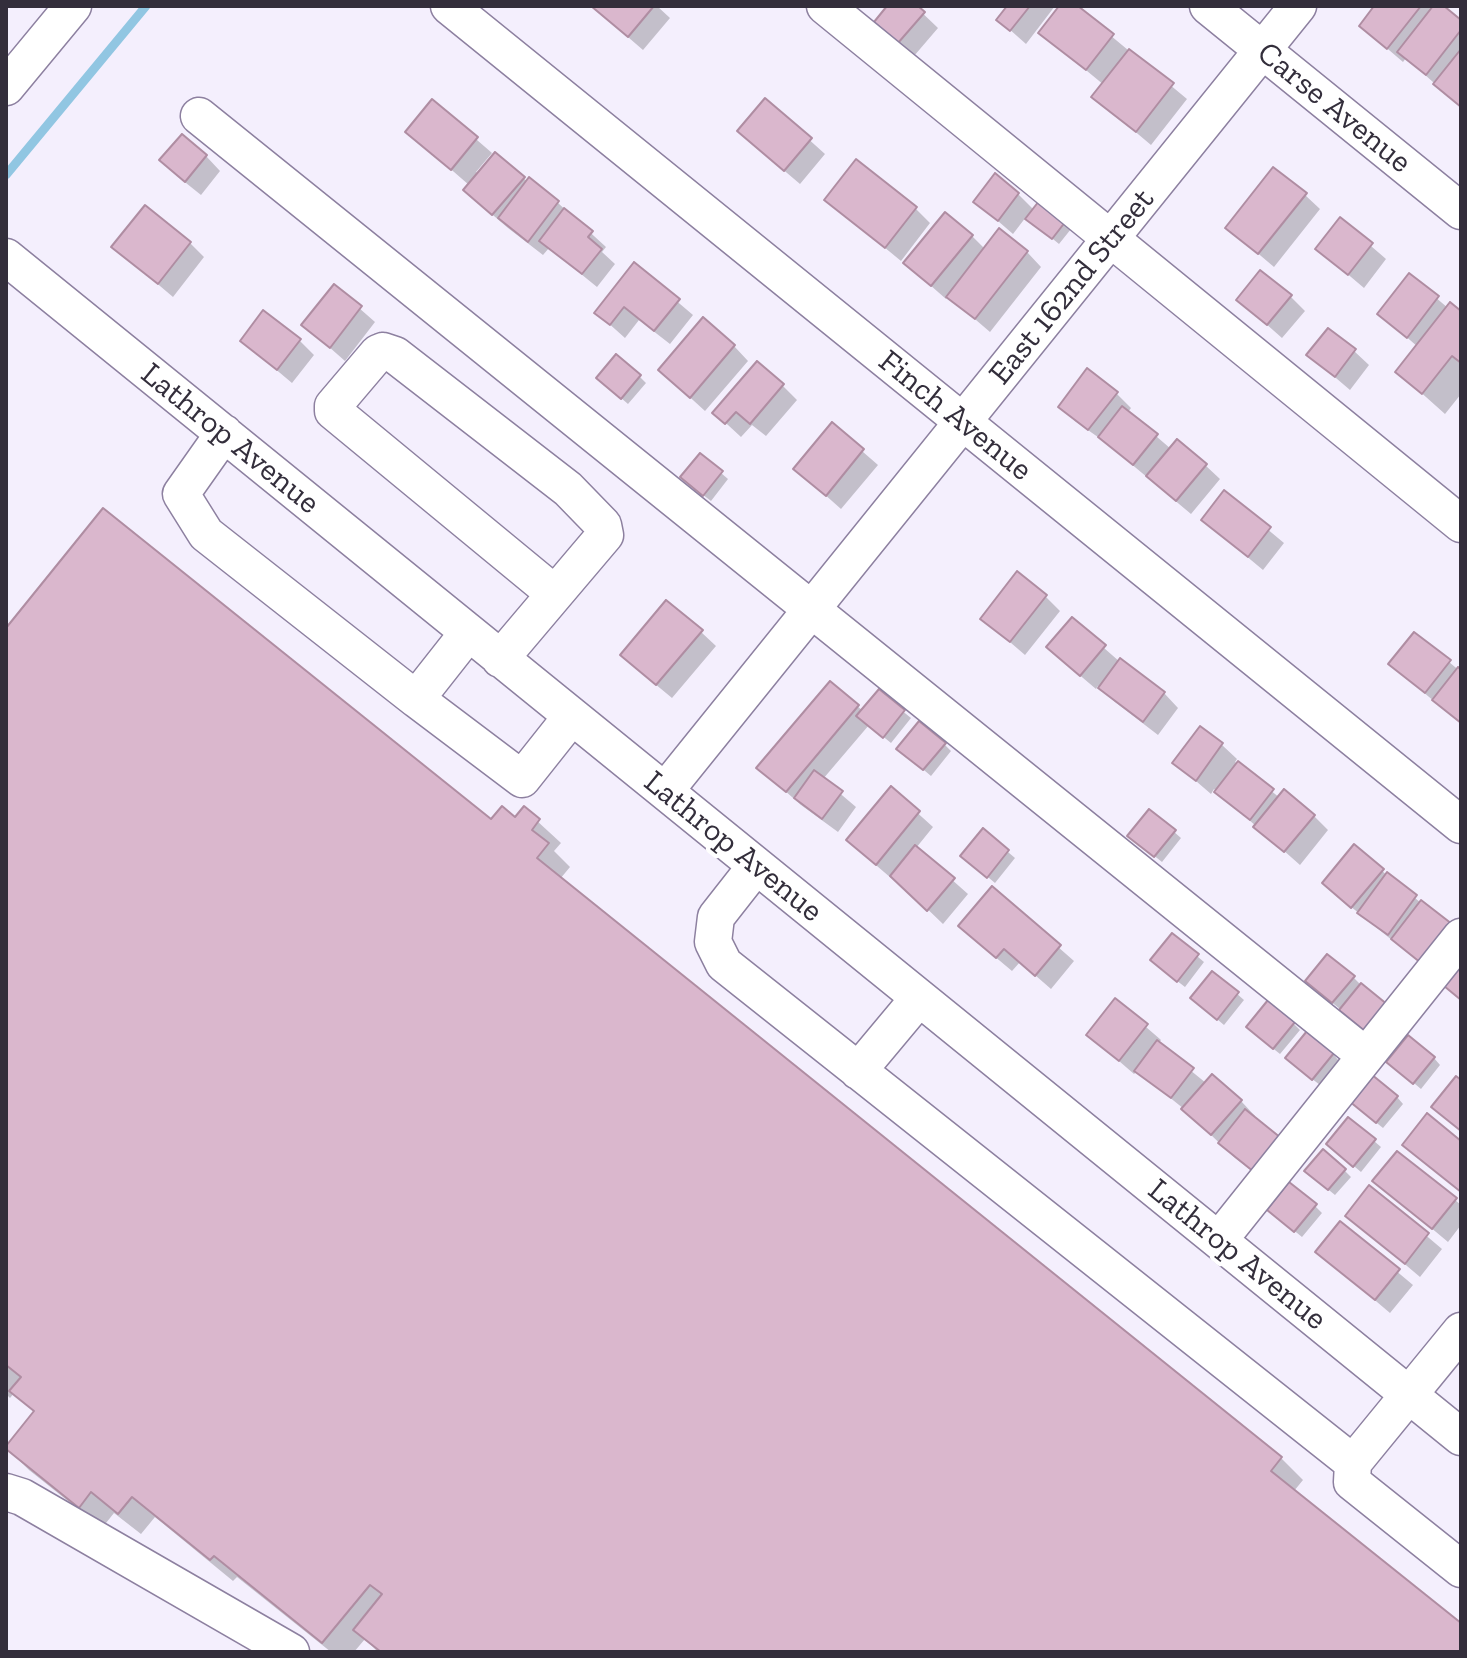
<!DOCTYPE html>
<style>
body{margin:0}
#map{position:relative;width:1467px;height:1658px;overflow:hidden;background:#f4effd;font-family:"Zilla Slab",serif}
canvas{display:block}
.frame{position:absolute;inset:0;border:8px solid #332e3b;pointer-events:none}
</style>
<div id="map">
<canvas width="1467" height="1658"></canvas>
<div class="frame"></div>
</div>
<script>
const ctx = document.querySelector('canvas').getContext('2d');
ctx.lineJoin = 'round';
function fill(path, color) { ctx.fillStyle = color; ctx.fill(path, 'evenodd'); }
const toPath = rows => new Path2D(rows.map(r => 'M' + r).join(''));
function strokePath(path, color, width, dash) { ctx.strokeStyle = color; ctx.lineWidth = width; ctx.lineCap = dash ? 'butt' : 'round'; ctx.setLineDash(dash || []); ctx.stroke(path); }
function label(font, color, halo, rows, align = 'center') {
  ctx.font = font + ' "Zilla Slab",serif'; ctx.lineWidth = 8; ctx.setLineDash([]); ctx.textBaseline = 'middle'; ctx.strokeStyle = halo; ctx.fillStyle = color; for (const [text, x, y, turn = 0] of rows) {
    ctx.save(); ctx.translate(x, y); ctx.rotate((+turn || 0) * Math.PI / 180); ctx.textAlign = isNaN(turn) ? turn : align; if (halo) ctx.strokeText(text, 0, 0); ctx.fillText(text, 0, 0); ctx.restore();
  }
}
fill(toPath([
 [592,6,657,6,670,18,643,50],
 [890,6,915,6,938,28,914,56,891,36],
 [1009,6,1055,6,1026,44,999,20],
 [1062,6,1075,6,1187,99,1151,145,1094,97,1104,85,1041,33],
 [1377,6,1441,6,1461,22,1461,107,1406,58,1403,62,1361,26],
 [765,100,825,154,800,184,754,145],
 [432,101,492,153,476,172,479,174,495,155,528,182,529,180,558,203,606,247,602,252,615,264,597,287,549,248,543,255,508,228,480,204,469,185,408,132],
 [206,156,220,171,201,195,176,175],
 [1018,194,1035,211,1040,204,1071,229,1059,244,1026,217,1013,234,976,202],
 [1305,195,1320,209,1274,267,1228,228],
 [827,200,916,209,930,223,901,261],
 [1341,220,1386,259,1364,288,1318,249],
 [972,236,985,249,1027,252,1041,267,990,332,948,296,946,299,905,263],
 [190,243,204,257,173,297,114,247],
 [634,265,693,315,670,344,639,320,625,338,597,313],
 [1409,275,1448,308,1461,313,1461,394,1445,414,1398,372,1418,347,1380,314],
 [334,286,375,322,345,361,304,325],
 [1290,296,1305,311,1282,338,1239,300],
 [299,340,314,355,292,383,242,341],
 [734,346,748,361,705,411,660,370],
 [1354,351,1369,365,1350,390,1309,355],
 [639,376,646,383,628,404,605,384],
 [782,385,797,400,766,436,752,425,741,437,715,413],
 [1117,394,1131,408,1128,412,1171,449,1205,465,1220,479,1191,514,1105,442,1075,421,1061,406],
 [832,425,878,465,841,509,796,469],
 [721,473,728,479,711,501,689,484],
 [1224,493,1284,543,1263,570,1203,520],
 [1045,596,1060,611,1025,655,982,618],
 [1072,620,1120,662,1164,693,1178,708,1158,735,1115,702,1098,686,1096,689,1063,661],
 [6,631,491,822,516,820,524,809,561,843,554,851,570,867,560,879,1281,1458,1303,1480,1294,1491,1461,1626,1461,1652,378,1652,365,1639,354,1652,331,1652,237,1577,233,1581,155,1517,141,1534,114,1513,102,1528,29,1470,7,1448,35,1413,14,1393,10,1398,6,1394],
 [701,632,716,646,672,698,637,669],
 [1449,662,1461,672,1461,724,1390,664],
 [830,683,863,711,879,692,911,718,891,743,869,725,823,779,856,807,838,832,801,805,759,768],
 [1200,729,1222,745,1237,759,1235,762,1280,798,1314,816,1328,830,1300,865,1214,789,1211,794,1175,763],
 [944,744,951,751,931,776,906,755],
 [891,789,933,827,916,848,968,894,943,924,893,876,891,878,863,854],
 [1150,811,1181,838,1162,862,1137,842],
 [983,831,1015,858,995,883,970,862],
 [1382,871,1426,907,1436,976,1339,897],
 [992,889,1074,961,1051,989,1020,962,1012,971,975,940],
 [1173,936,1204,962,1185,987,1159,967],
 [1213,973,1244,1000,1224,1025,1199,1004],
 [1353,977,1360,984,1386,1006,1340,1009,1314,988],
 [1116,1001,1161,1040,1158,1044,1206,1083,1241,1101,1255,1116,1253,1118,1270,1185,1235,1158,1184,1109,1137,1071,1134,1074,1089,1035],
 [1293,1023,1300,1030,1280,1054,1255,1034],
 [1333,1054,1339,1061,1320,1085,1294,1065],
 [1434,1058,1440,1065,1421,1089,1396,1068],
 [1397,1097,1403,1104,1383,1128,1358,1108],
 [1374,1141,1381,1147,1361,1172,1336,1151],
 [1344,1170,1351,1177,1335,1195,1314,1178],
 [1375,1181,1455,1200,1461,1205,1461,1225,1448,1242],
 [1370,1188,1442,1249,1420,1277,1348,1216],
 [1315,1206,1322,1213,1302,1237,1276,1216],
 [1340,1224,1413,1285,1390,1313,1318,1252]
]), '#0003');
strokePath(toPath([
 [6,175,146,6]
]), '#91c6e2', 9);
const building = toPath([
 [591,6,654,6,628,37,591,6],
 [887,6,918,6,925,12,898,43,874,22,887,6],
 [1007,6,1030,6,1010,31,996,20,1007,6],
 [1059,6,1078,6,1114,34,1086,70,1038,33,1059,6],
 [1374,6,1421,6,1387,49,1359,26,1374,6],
 [1433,6,1444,6,1461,20,1461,30,1426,75,1397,52,1433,6],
 [1129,49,1174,83,1136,132,1091,97,1129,49],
 [1461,49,1461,107,1433,84,1461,49],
 [765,98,812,138,784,171,737,131,765,98],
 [432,99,478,137,451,170,405,132,432,99],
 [182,134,207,155,185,182,159,160,182,134],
 [495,152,525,177,492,215,463,190,495,152],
 [856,159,917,207,885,248,824,200,856,159],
 [1273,167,1307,193,1258,254,1225,228,1273,167],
 [995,173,1019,193,998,221,973,202,995,173],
 [529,177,559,201,528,242,498,218,529,177],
 [1039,201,1066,221,1052,239,1025,219,1039,201],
 [145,205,191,242,158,284,111,247,145,205],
 [564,208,593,231,588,237,602,249,582,274,539,241,564,208],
 [945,212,973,235,931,286,903,263,945,212],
 [1340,217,1373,243,1348,275,1315,249,1340,217],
 [999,228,1028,251,975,319,946,297,999,228],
 [634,262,680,299,654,331,624,307,610,325,594,313,634,262],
 [1260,270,1292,295,1267,325,1236,300,1260,270],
 [1409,273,1439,296,1407,338,1377,314,1409,273],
 [334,284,362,306,330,348,301,325,334,284],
 [1450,302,1461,311,1461,363,1452,356,1422,394,1395,372,1450,302],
 [263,310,301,339,277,370,240,341,263,310],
 [703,317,735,345,690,398,658,370,703,317],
 [1328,328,1356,349,1335,377,1306,355,1328,328],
 [616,354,641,375,621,399,596,378,616,354],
 [757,361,784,384,750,424,736,412,725,424,712,413,757,361],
 [1087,368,1118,392,1088,430,1058,407,1087,368],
 [1122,406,1158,434,1133,465,1098,437,1122,406],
 [832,422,864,449,826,496,793,469,832,422],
 [1177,439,1207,464,1176,501,1146,476,1177,439],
 [700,453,723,471,703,496,680,477,700,453],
 [1224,490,1271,527,1248,557,1201,520,1224,490],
 [103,508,491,819,502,806,515,817,524,806,540,819,532,830,549,843,537,858,1282,1457,1271,1471,1461,1623,1461,1652,381,1652,353,1630,382,1594,370,1585,322,1643,214,1556,210,1560,132,1497,118,1514,91,1492,79,1508,6,1449,6,1446,34,1411,9,1391,21,1377,6,1365,6,628,103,508],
 [1017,571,1047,595,1010,642,980,619,1017,571],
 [666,600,703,630,656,685,620,655,666,600],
 [1072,617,1106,645,1080,676,1046,647,1072,617],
 [1414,632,1451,660,1425,693,1388,664,1414,632],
 [1120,658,1165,692,1143,722,1098,688,1120,658],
 [1458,667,1461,670,1461,723,1432,700,1458,667],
 [830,681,859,705,786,792,756,768,830,681],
 [879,689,905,710,883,738,856,716,879,689],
 [919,721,946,743,923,770,896,749,919,721],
 [1200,726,1223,743,1196,781,1172,763,1200,726],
 [1238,761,1274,789,1250,820,1214,792,1238,761],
 [814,770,843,791,822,819,794,798,814,770],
 [891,786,920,811,876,865,846,840,891,786],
 [1284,789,1315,815,1284,852,1253,827,1284,789],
 [1149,809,1176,830,1154,857,1127,836,1149,809],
 [983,828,1009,850,987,878,960,856,983,828],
 [1354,844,1384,869,1351,908,1322,883,1354,844],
 [915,845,955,878,927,911,890,876,915,845],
 [1387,872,1417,895,1388,935,1357,913,1387,872],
 [992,886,1061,945,1035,976,1004,949,996,958,958,926,992,886],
 [1421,900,1452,924,1421,963,1391,939,1421,900],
 [1172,933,1199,954,1177,982,1150,960,1172,933],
 [1327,954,1355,976,1332,1003,1305,981,1327,954],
 [1461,965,1461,1000,1444,986,1461,965],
 [1212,971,1239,992,1217,1020,1190,998,1212,971],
 [1361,983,1388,1005,1366,1032,1339,1010,1361,983],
 [1115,998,1148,1024,1119,1061,1086,1035,1115,998],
 [1268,1000,1295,1022,1273,1049,1246,1027,1268,1000],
 [1307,1031,1334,1053,1312,1080,1285,1058,1307,1031],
 [1408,1035,1435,1057,1413,1084,1386,1062,1408,1035],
 [1157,1040,1194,1068,1171,1098,1134,1071,1157,1040],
 [1212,1074,1242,1100,1211,1135,1181,1109,1212,1074],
 [1371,1074,1398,1096,1376,1123,1349,1101,1371,1074],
 [1456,1076,1461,1080,1461,1131,1431,1107,1456,1076],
 [1245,1109,1281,1138,1254,1172,1218,1143,1245,1109],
 [1427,1113,1461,1141,1461,1192,1402,1145,1427,1113],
 [1348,1117,1376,1139,1353,1167,1326,1144,1348,1117],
 [1323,1149,1346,1169,1328,1190,1304,1171,1323,1149],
 [1397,1151,1457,1198,1432,1229,1372,1181,1397,1151],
 [1289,1182,1317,1204,1294,1232,1267,1210,1289,1182],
 [1369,1185,1429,1233,1405,1264,1345,1216,1369,1185],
 [1340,1221,1400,1269,1375,1300,1315,1252,1340,1221]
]);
fill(building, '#dab7cd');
strokePath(building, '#af8da2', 2);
const minor = toPath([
 [449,6,1461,825],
 [825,6,1461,524],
 [1208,6,1461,211],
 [6,87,73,6],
 [199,116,1366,1056],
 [6,257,1461,1437],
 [383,351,395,355,568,489,603,525,605,535,555,594,333,411,333,406,378,353,383,351],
 [224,433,181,494,206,534,416,699,468,633],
 [500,659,555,594],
 [416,699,522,779,572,716],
 [665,791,1298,6],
 [756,866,716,917,713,942,724,964,1353,1463],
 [858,1071,919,998],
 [1219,1240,1461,937],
 [1461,1331,1353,1463,1352,1482,1461,1569],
 [6,1492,22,1497,291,1652]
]);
strokePath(minor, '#8d80a0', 39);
strokePath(minor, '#fff', 36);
label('32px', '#332e3b', '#fff', [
 ["Carse Avenue",1334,108,39],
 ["East 162nd Street",1072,287,-51],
 ["Finch Avenue",955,416,39],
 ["Lathrop Avenue",230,439,39],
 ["Lathrop Avenue",733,847,39],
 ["Lathrop Avenue",1237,1255,39]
]);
</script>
